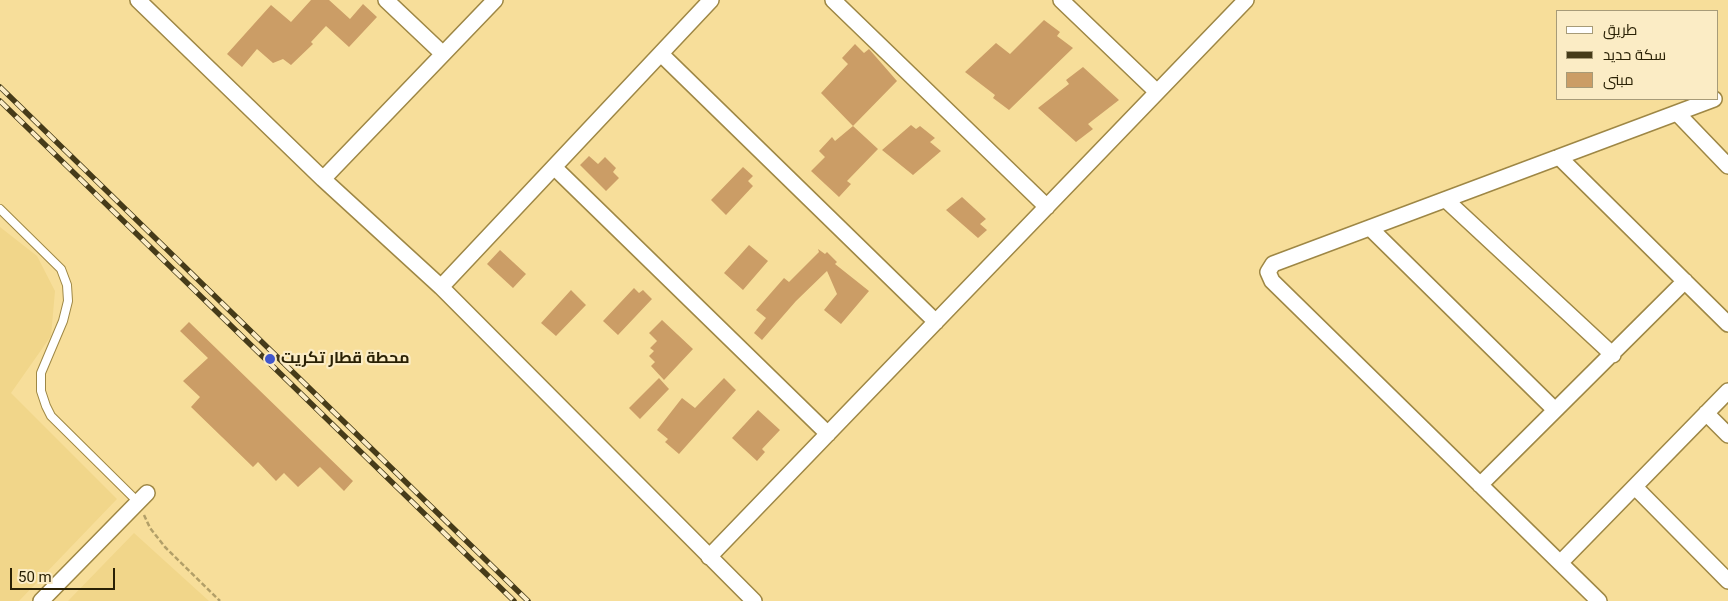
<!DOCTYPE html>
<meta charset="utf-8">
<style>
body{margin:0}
#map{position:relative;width:1728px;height:601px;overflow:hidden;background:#f7de9a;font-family:Roboto,Cairo,sans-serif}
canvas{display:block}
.legend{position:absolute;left:1556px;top:10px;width:162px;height:90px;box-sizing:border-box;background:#fbecc5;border:1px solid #a79b78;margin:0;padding:6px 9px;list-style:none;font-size:15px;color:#2a2105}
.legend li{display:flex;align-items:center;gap:10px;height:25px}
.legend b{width:25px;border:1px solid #a79b78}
.scale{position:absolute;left:10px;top:568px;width:105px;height:22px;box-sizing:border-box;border:2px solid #2a2105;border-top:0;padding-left:6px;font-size:15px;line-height:18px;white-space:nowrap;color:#2a2105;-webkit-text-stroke:4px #fbecc5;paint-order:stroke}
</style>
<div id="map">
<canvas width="1728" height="601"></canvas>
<ul class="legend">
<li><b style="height:6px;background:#fff"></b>طريق</li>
<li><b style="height:6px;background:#463b19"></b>سكة حديد</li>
<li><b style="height:14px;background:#cb9d66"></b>مبنى</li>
</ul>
<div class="scale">50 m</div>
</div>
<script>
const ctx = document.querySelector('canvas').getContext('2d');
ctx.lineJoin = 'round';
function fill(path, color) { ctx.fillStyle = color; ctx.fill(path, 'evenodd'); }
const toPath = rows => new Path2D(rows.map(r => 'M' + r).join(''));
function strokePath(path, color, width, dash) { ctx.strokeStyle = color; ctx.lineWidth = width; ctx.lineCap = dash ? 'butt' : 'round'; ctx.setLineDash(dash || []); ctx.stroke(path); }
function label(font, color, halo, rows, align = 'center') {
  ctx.font = font + ' Roboto,Cairo,sans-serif'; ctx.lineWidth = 4.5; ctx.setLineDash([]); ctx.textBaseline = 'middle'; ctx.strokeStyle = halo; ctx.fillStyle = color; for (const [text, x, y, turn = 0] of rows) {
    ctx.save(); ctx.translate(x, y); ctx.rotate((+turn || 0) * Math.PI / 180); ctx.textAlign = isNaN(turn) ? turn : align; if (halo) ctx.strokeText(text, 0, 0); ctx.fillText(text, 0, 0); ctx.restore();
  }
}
fill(toPath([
 [0,227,37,256,55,291,51,336,11,393,117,499,19,601,0,601],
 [134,533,209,601,68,601]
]), '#f1d68a');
fill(toPath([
 [311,0,329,0,350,19,363,4,377,17,349,47,326,26,311,42,313,44,291,65,283,59,273,63,257,49,242,67,227,54,271,5,291,22],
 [1044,20,1060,32,1057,36,1073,48,1009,110,993,98,995,95,965,72,996,43,1010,54],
 [855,44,864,53,869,49,897,81,853,126,821,93,848,64,842,58],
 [1083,67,1119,100,1088,124,1093,129,1076,142,1038,108,1069,84,1066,80],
 [911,125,916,129,920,126,935,138,930,142,941,151,913,175,882,150],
 [853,126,878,149,847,181,851,184,839,197,811,171,825,157,819,151,832,137,835,141],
 [589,156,598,164,605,157,616,168,613,172,619,178,606,191,580,165],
 [743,167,753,176,748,181,753,186,726,215,711,200],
 [962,197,986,219,980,224,987,230,978,238,946,210],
 [749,245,768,261,743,290,724,273],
 [818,249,825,254,827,252,837,262,835,264,869,291,841,324,824,310,837,294,827,271,796,301,762,340,754,333,766,318,756,310,784,278,789,282,819,252],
 [500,250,526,274,513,288,487,264],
 [634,288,639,293,643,290,652,299,618,335,603,321],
 [571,290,586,305,556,336,541,323],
 [662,320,693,349,664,380,651,366,655,362,649,356,654,351,650,348,657,341,649,333],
 [189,322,353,481,344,491,320,467,298,487,284,473,276,481,258,462,253,467,191,407,200,397,183,381,208,358,180,331],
 [659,378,669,389,640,419,629,408],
 [724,378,736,390,679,454,665,442,668,439,657,430,682,398,695,408],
 [758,410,780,430,762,449,765,452,757,461,732,438]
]), '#cb9d66');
const service = toPath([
 [0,209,61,269,67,285,68,301,63,321,41,373,41,391,46,406,51,416,138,502]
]);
const minor = toPath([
 [138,0,323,179,441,287,754,601],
 [386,0,443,54],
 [833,0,1047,207],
 [1061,0,1157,92],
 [661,54,936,322],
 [1677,113,1728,166],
 [1559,157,1728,324],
 [554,167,828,434],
 [323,179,495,0],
 [1446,200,1613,355],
 [1370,228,1555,410],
 [441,287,711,0],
 [1706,413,1728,435],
 [1480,485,1685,281],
 [1635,487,1728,581],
 [709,557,1246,0],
 [1560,563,1728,391],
 [41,601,147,493],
 [1599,601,1272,281,1268,272,1273,264,1714,99]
]);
strokePath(service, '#9e8745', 10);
strokePath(minor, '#9e8745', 18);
strokePath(toPath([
 [144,515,150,528,165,547,220,601]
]), '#b29f68', 2.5, [5, 2.5]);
strokePath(service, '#fff', 8);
strokePath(minor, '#fff', 15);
const rail = toPath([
 [0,87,528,601],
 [0,101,514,601]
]);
strokePath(rail, '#463b19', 5.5);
strokePath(rail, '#fbecc5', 4, [11]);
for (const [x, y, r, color] of [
 [270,359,6,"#4157cb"]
]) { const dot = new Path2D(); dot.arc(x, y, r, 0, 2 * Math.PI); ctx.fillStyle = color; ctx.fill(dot); strokePath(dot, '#fbecc5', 2); }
label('bold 16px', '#2a2105', '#fbecc5', [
 ["محطة قطار تكريت",281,359]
], 'left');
</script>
